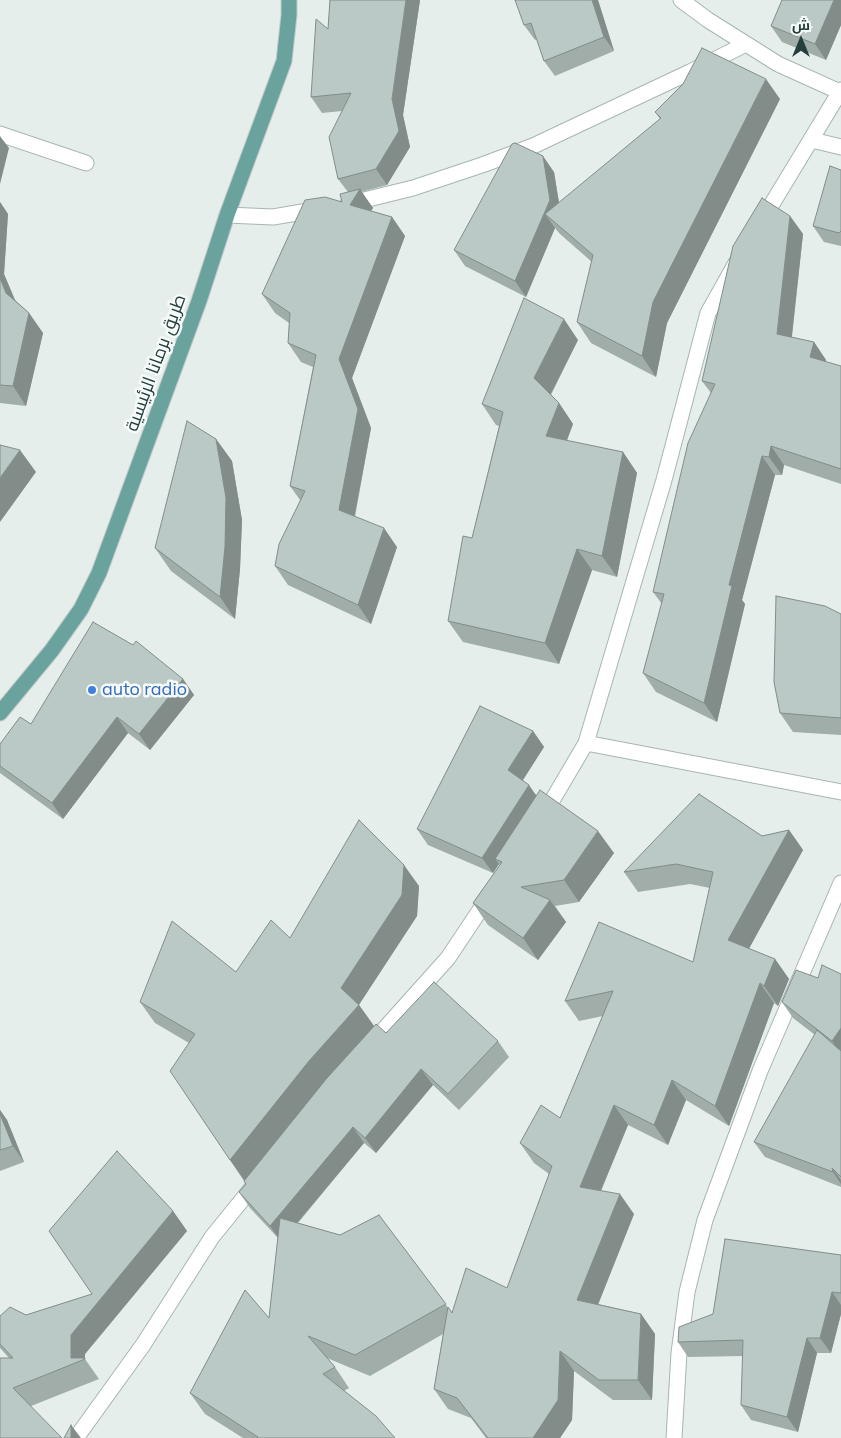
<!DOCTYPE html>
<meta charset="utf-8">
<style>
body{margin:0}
#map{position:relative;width:841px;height:1438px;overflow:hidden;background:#e5eeeb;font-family:Mulish,Cairo,sans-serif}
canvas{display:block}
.north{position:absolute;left:776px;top:15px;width:50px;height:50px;-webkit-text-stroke:4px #f6faf9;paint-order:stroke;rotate:0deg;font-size:14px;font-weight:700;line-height:20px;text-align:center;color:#24403d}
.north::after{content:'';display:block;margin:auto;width:18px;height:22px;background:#24403d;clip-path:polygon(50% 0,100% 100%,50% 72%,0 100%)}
</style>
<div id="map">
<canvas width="841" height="1438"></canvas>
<div class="north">ش</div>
</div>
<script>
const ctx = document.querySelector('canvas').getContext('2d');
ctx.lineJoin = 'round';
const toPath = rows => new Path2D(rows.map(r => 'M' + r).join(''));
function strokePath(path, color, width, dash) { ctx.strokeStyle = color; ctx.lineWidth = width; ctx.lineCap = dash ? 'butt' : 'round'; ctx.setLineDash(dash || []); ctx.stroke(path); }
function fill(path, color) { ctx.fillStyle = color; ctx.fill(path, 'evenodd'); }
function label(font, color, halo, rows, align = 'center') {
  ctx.font = font + ' Mulish,Cairo,sans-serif'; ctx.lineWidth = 5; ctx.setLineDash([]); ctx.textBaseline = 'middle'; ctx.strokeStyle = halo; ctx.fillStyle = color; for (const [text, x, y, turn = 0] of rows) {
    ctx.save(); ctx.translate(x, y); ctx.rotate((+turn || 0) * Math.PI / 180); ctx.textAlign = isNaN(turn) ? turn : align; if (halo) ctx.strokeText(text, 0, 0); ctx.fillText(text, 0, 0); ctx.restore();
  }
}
const minor = toPath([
 [681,0,708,20,778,64,840,92],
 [0,134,86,163],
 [812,140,841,147],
 [348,204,413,188,482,165,533,146,690,72,746,44],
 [227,215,273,217,320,209],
 [761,222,841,90],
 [586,743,841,792],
 [543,816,586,743,664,480,708,313,736,263],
 [370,1045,448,958,490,895],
 [76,1438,143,1345,212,1237,255,1184],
 [674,1438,679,1353,687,1292,705,1220,760,1071,841,883]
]);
const major = toPath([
 [0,713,52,650,81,609,99,573,199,301,227,215,284,61,289,15,289,0]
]);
strokePath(minor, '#a7b6b3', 17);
strokePath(major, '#c2cac9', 17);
strokePath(minor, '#fff', 15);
strokePath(major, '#6aa39d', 15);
fill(toPath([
 [330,0,420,0,403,115,410,147,387,185,361,192,373,208,371,211,392,217,405,236,352,378,371,428,355,517,397,547,371,624,288,585,275,566,300,500,290,486,313,367,301,362,288,343,289,323,275,313,262,294,342,202,348,192,338,179,342,111,322,113,311,97,328,29],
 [598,0,614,51,555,76,544,61,537,39,535,40,524,25],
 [841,0,841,25,826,60,782,42,771,26],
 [780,99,667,323,656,377,591,343,577,322,592,262,560,234,555,228,526,297,465,266,454,250,554,172,559,203,660,119,655,112],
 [841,170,841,246,824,242,813,226],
 [0,202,8,214,4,274,15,300,29,313,43,333,26,406,0,403],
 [790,216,803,234,792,337,814,342,826,360,826,362,841,366,841,484,784,465,782,475,775,475,742,600,745,604,717,722,656,692,643,673,662,604,653,592,711,393,702,381],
 [578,340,551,395,559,403,573,424,567,441,623,452,637,473,617,577,592,570,559,664,463,642,448,621,472,538,499,426,496,425,482,404],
 [216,439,232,461,242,520,240,569,235,619,171,571,155,548],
 [841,614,841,735,793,732,780,713],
 [183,679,194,695,150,750,128,733,63,819,0,773,0,744,31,724],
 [533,731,544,747,523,780,537,796,614,853,579,902,555,906,566,922,538,960,488,925,473,903,500,865,499,864,493,873,428,845,417,829],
 [789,830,803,850,749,949,775,959,789,979,778,1006,774,1003,729,1126,686,1100,668,1145,628,1125,601,1191,634,1214,598,1304,641,1314,655,1334,652,1400,613,1400,574,1371,572,1420,560,1438,486,1438,471,1418,448,1409,434,1389,443,1334,370,1376,327,1358,335,1367,349,1388,344,1391,395,1438,243,1438,205,1414,190,1393,269,1318,278,1238,250,1208,239,1192,246,1184,230,1160,189,1043,155,1023,140,1002,236,972,290,938,419,886,417,916,359,1005,374,1026,386,1033,498,1041,509,1057,459,1110,433,1085,376,1153,364,1143,298,1223,340,1235,379,1215,452,1313,507,1288,549,1174,534,1163,520,1143,560,1118,603,1016,579,1021,565,1001,693,962,710,888,690,884,638,892,624,872,762,836],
 [841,974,841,1187,765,1157,754,1142,815,1035,793,1018,782,1002,818,978],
 [0,1110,7,1120,24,1162,0,1171],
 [173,1211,187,1231,85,1354,85,1359,99,1379,31,1406,0,1438,9,1358,0,1348,0,1316,26,1315,92,1294],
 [841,1255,841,1314,831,1353,817,1353,798,1432,751,1420,741,1405,743,1356,688,1357,678,1342,713,1314]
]), '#a0ada9');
fill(toPath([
 [406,0,420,0,403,115,410,147,387,185,376,169,392,99],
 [592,0,598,0,614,51,604,37],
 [834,0,841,0,841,25,826,60,815,44],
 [766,79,780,99,667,323,656,377,642,356,653,302],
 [0,136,9,148,0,184],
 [543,156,554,172,561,215,545,214,555,228,526,297,515,281],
 [360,189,373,208,363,223,350,205],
 [0,202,8,214,4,274,20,312,6,293,0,278],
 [790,216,803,234,790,352,777,334],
 [392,217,405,236,352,378,371,428,352,529,339,510,339,359],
 [29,313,43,333,26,406,13,386],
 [564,319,578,340,548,399,534,378],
 [814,342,826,360,823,375,810,357],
 [559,403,573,424,560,457,546,436],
 [216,439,232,461,242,520,240,569,235,619,220,597],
 [771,446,784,465,782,475,769,457],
 [20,450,36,472,0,522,0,478],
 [623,452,637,473,617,577,602,556],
 [762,456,775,475,742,600,745,604,717,722,704,703,729,585],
 [384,528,397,547,371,624,358,605],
 [577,549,592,570,559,664,545,643],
 [183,679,194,695,150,750,139,734],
 [117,717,128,733,63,819,52,803],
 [533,731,544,747,519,786,508,770],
 [529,785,540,801,495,859,499,864,493,873,482,858],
 [789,830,803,850,742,961,728,940],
 [598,831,614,853,579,902,564,880],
 [404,865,419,886,417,916,358,1006,359,1005,374,1026,245,1181,230,1160,341,988],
 [550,900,566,922,538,960,523,938],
 [775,959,789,979,778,1006,764,986],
 [760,983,774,1003,729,1126,715,1106],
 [841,1028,841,1054,832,1041],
 [421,1069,433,1085,376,1153,365,1138],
 [672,1080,686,1100,668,1145,654,1125],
 [614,1105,628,1125,594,1207,580,1187],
 [0,1110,7,1120,24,1162,13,1146,0,1114],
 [353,1127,364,1143,281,1242,270,1226],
 [832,1168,841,1180,841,1184,833,1172],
 [620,1194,634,1214,592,1320,577,1300],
 [173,1211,187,1231,85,1354,85,1359,99,1379,85,1359,71,1358,71,1335],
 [832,1292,841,1305,841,1314,831,1353,820,1338],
 [641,1314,655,1334,652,1400,638,1380],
 [807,1338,817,1353,798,1432,787,1417],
 [560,1351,574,1371,572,1420,560,1438,533,1438],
 [71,1425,81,1438,71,1438]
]), '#828d8a');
const building = toPath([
 [330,0,406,0,392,99,399,131,376,169,338,179,329,137,351,93,311,97,316,19,328,29,330,0],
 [515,0,592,0,604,37,544,61,531,23,524,25,515,0],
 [782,0,834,0,815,44,771,26,782,0],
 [702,48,766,79,653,302,642,356,577,322,593,255,545,214,661,118,655,112,683,84,702,48],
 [515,143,543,156,550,200,515,281,454,250,512,144,515,143],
 [830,166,841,170,841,231,839,233,813,226,830,166],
 [360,189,350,205,392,217,339,359,358,409,339,510,384,528,358,605,275,566,279,544,305,491,290,486,316,355,288,343,290,313,262,294,305,200,325,197,342,202,340,194,360,189],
 [762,198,790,216,777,334,814,342,810,357,841,366,841,469,771,446,769,457,762,456,729,585,732,586,704,703,643,673,664,594,653,592,688,443,715,384,702,381,733,246,762,198],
 [0,278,6,293,29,313,13,386,0,385,0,278],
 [524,298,564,319,534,378,559,403,546,436,623,452,602,556,577,549,545,643,448,621,463,536,472,538,503,412,482,404,524,298],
 [187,421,216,439,226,498,225,547,220,597,155,548,187,421],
 [0,445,20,450,0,478,0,445],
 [776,596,825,606,841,614,841,718,780,713,774,682,776,596],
 [93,622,133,645,136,641,183,679,139,734,117,717,52,803,0,766,0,744,20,717,31,724,93,622],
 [480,706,533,731,508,770,529,785,482,858,417,829,480,706],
 [540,790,598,831,564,880,521,887,550,900,523,938,473,903,502,862,495,859,540,790],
 [699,794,762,836,789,830,728,940,775,959,764,986,760,983,715,1106,672,1080,654,1125,614,1105,580,1187,620,1194,577,1300,641,1314,638,1380,599,1380,560,1351,558,1400,533,1438,488,1438,457,1398,434,1389,448,1307,452,1313,466,1268,507,1288,552,1166,520,1143,541,1105,560,1118,613,991,565,1001,599,922,693,962,713,872,676,864,624,872,699,794],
 [359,820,404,865,402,895,341,988,359,1005,309,1061,230,1160,170,1071,195,1034,140,1002,172,921,236,972,271,920,290,938,359,820],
 [822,965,841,974,841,1028,832,1041,782,1002,796,970,818,978,822,965],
 [434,982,498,1041,448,1094,421,1069,365,1138,353,1127,270,1226,239,1192,246,1184,244,1181,327,1078,376,1024,386,1033,434,982],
 [817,1030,841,1051,841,1177,832,1168,833,1172,754,1142,817,1030],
 [0,1114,13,1146,0,1150,0,1114],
 [117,1151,173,1211,71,1335,71,1358,85,1358,85,1359,13,1388,62,1438,0,1438,0,1358,13,1358,0,1344,0,1316,10,1307,26,1315,92,1294,49,1231,117,1151],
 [379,1215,446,1304,355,1355,308,1336,335,1367,323,1374,376,1416,395,1438,257,1438,258,1437,190,1393,245,1290,269,1318,280,1218,340,1235,379,1215],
 [725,1239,841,1255,841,1293,832,1292,820,1338,807,1338,787,1417,741,1405,743,1340,678,1342,679,1327,713,1314,725,1239],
 [71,1425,71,1438,64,1438,71,1425]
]);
fill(building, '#bac9c5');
strokePath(building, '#828d8a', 1);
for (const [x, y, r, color] of [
 [92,690,5,"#3f7fe0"]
]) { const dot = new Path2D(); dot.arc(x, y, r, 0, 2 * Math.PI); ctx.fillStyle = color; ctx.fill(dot); strokePath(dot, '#f6faf9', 2); }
label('18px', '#24403d', '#f6faf9', [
 ["طريق برمانا الرئيسية",156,363,-70]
]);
label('18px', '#366cbe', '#f6faf9', [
 ["auto radio",102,690]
], 'left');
</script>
